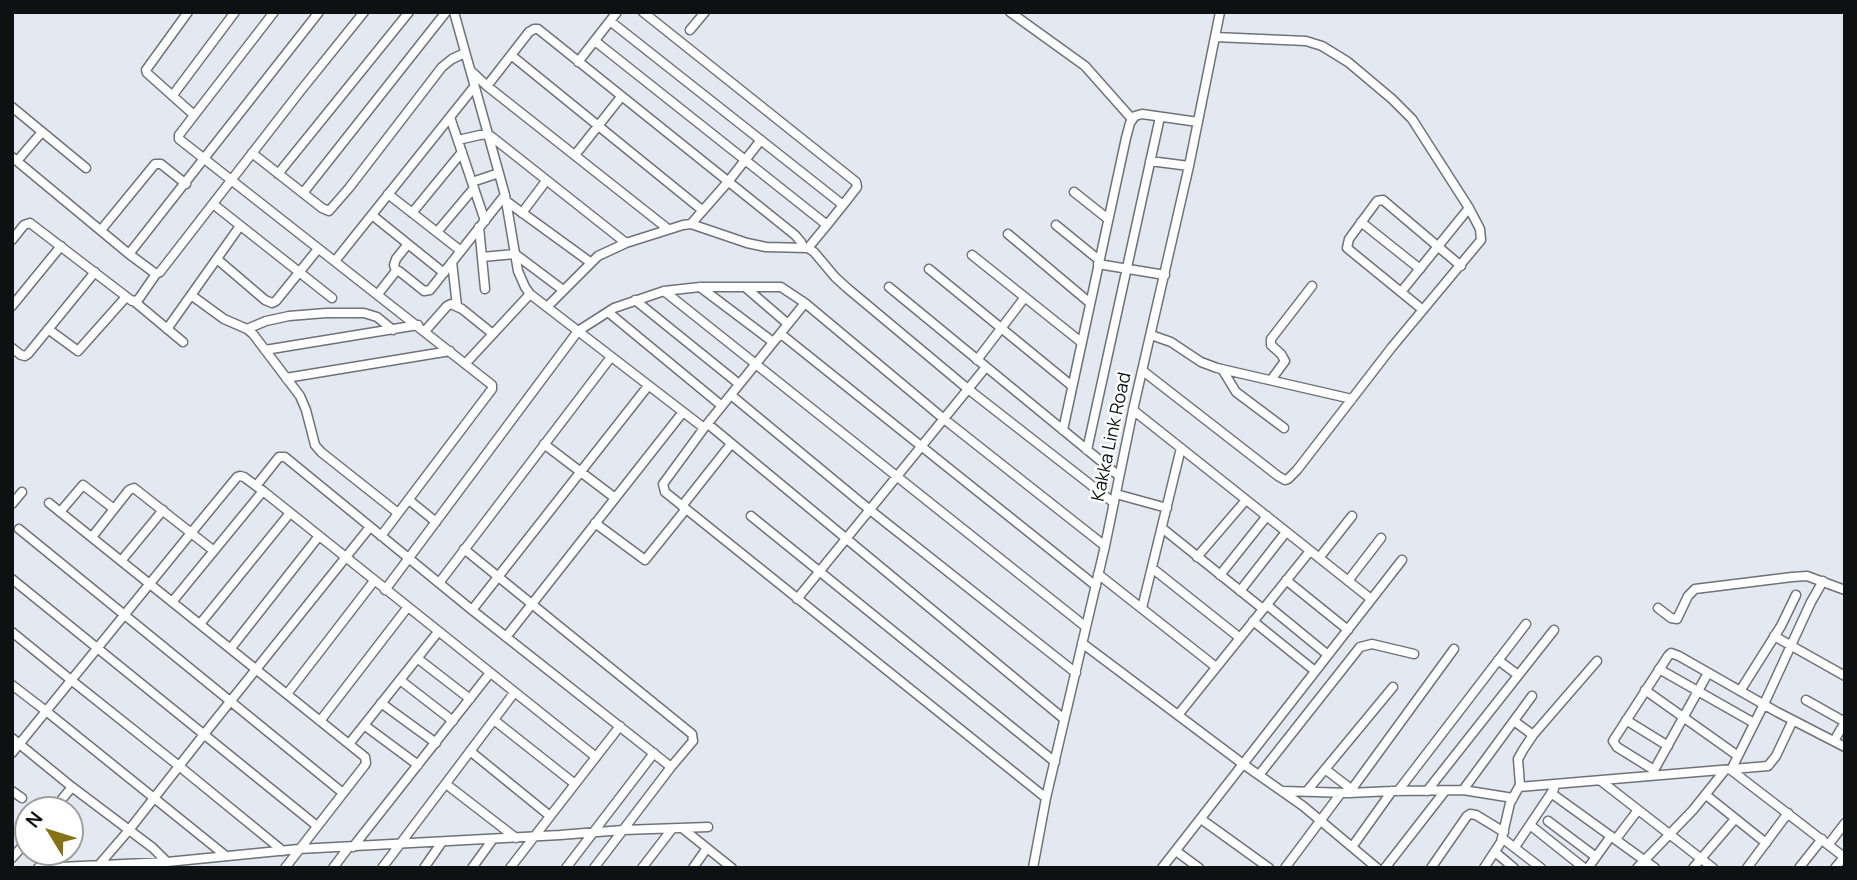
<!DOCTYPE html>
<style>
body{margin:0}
#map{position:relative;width:1857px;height:880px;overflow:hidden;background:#e4e8f1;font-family:Manrope,sans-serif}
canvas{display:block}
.frame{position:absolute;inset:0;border:14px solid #0e1012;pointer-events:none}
.north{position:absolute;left:14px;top:796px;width:70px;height:70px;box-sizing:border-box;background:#fff;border:2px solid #9f9fa0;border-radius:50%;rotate:308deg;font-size:19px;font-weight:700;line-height:28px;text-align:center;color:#0e1012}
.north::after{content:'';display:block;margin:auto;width:24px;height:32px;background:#857214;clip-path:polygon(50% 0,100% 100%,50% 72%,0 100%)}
</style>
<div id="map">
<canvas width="1857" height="880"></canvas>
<div class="frame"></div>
<div class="north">N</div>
</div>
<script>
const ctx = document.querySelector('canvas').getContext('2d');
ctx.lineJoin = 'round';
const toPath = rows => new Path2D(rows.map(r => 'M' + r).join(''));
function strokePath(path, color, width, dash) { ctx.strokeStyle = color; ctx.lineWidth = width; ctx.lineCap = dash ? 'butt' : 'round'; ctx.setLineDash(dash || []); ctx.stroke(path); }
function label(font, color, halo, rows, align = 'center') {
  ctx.font = font + ' Manrope,sans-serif'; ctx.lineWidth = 5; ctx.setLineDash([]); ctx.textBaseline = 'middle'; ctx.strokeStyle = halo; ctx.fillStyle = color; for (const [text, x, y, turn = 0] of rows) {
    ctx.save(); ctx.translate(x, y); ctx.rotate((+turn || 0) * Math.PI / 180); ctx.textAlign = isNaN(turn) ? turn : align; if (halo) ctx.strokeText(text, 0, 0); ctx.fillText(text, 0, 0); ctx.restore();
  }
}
const minor = toPath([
 [188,12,146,70,147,73,194,115],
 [274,12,179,135,179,139,492,385,492,389,381,536],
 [454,12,505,195,518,271,525,287,530,294,578,331,704,428],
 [643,12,856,182,857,187,843,205],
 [1010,12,1085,66,1132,119],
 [610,21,843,205,827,225],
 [690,30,705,12],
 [595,41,827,225,808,248],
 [511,55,702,210],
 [578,62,617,12],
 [471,71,487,86,668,229],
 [487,86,529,32,534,29,538,29,795,235,801,242,803,247],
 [173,95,235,12],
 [12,107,86,168],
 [450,117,485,221],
 [458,140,480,135,487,134,492,137,626,243],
 [252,153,322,208,329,211,349,188,442,67,452,59,465,53],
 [575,155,621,97],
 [12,157,129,254,156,274,160,272,302,89,364,12],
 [17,161,42,132],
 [1150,161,1189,166],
 [278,174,409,12],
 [472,182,499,173],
 [1074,192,1108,219],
 [303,193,446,12],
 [388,194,461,251],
 [506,201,590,262],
 [213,204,332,298],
 [412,213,462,152],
 [522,213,546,181],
 [372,215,444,273],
 [1361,222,1420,269],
 [691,224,727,183,761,140],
 [1056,225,1099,260],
 [479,227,485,289],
 [101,230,155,164,161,164,186,184],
 [437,232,474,188],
 [1008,234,1090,303],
 [12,240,24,225,30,223,132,301,138,300,156,274],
 [129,254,319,12],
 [972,255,1081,342],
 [482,257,515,254,563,290],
 [217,259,265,300,272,303,276,301,318,249],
 [335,261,474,87],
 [452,262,457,306],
 [1098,264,1165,275],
 [929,269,1072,386],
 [396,271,394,265,396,259,408,244],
 [700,287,773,342],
 [889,287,1119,476],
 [664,291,1086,627],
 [1401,292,1469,208],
 [378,294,396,271,399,271,424,291,430,290,505,195],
 [191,295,224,319,247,329,253,334,300,396,306,410,315,445,321,452,398,513],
 [635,300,739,384],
 [135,302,183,342],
 [12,306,61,246],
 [547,307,598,256,626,243,683,225,691,224,747,243,766,247,808,248,814,252,835,277,847,288,968,389,1114,503],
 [1423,310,1347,248,1349,239,1377,201,1383,200,1461,266],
 [608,312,722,406],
 [788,324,745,287,781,287,805,303],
 [48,329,78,351,126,297],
 [167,329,240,226],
 [247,329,266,321,289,316,326,313,364,313,377,317,393,330],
 [425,331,447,306,451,304,462,309,493,334],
 [781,334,1096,586],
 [1151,335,1171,342,1201,362,1217,368,1352,399],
 [12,348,21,355,25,356,28,354,95,272],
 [265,350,418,325],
 [977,360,1025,297],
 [466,363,530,294],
 [1222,369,1236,392,1284,428],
 [1143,371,1278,476,1285,480,1288,479,1297,470,1392,347,1481,240,1480,229,1469,208,1412,119,1392,99,1348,62,1322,46,1306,41,1215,37],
 [286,378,450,351],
 [1271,380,1285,361,1281,354,1271,345,1271,339,1312,286],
 [731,395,870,510,1076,673],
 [1133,410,1371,599],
 [708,424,1064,719],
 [1063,430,1126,138,1130,123,1135,116,1142,114,1198,122],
 [544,444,615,498],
 [1087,450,1160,117],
 [256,486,279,457,285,457,472,610,671,767,594,868],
 [1116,494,1167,508],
 [409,500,436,522],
 [49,503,365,757,366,763,365,765,285,868],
 [12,504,22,492],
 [682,506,731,444],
 [60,512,83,485,114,509],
 [751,516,1055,762],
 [595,523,645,560,686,509],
 [1162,528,1263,609],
 [19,529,343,793],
 [92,537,129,490,134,488,214,551],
 [464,549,692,734,693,741,671,767],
 [1197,557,1246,500],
 [1319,558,1352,516],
 [121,561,163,510],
 [1152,568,1240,638],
 [1098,574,1216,667],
 [1220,575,1267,516],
 [12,579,317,826],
 [1286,580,1348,630],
 [1348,581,1381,538],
 [1823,581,1811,602,1764,704,1731,770,1844,857],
 [439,583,611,357],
 [385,590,578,331,614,308,664,291,700,287,745,287],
 [1240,591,1286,532],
 [797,599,986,367],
 [172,602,263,491],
 [1267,605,1328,655],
 [1142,608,1181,448],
 [1658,608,1671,618,1677,619,1688,596,1695,589,1792,577,1807,576,1845,590],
 [472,610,648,386],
 [1253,621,1315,671],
 [200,624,290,513],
 [12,632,71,680,179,766,283,851],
 [1774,636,1845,676],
 [506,637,683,412],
 [1082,643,1243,764,1303,806,1377,868],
 [231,648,319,536],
 [417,658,470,699],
 [1498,660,1518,675],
 [1659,669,1754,723],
 [400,680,453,721],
 [12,685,46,711,226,856],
 [1645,690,1738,756],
 [1740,691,1781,626,1796,595],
 [287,694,374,581],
 [1806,700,1845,722,1834,741],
 [381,703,436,743],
 [1178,715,1310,551],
 [494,720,575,784],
 [1626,720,1668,746],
 [320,721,407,608],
 [1514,721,1533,735],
 [364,725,418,765],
 [12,738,72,787,153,848,167,862],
 [349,744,438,632],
 [470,751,550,816],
 [12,753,191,533,237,477,240,476,244,477,263,491,596,757],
 [1325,769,1351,789],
 [1654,770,1617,747,1613,741,1668,656,1671,653,1679,656,1777,712,1845,747],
 [1653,772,1708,673],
 [1259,775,1360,647,1372,644,1414,654],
 [1601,781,1713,868],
 [446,784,516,838],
 [1519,787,1768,766,1776,756,1793,720],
 [1463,790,1532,696],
 [12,791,22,798],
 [1283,791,1349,793,1392,791,1463,790,1513,798],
 [1307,791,1393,687],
 [1398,791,1526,624],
 [1427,791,1554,630],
 [1349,793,1454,649],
 [1551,793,1655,868],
 [1706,795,1766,843],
 [1046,798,665,492,663,484,704,428,805,303,944,419,1105,546],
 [53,810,72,787],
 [1201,819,1269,868],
 [1548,821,1596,857],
 [1530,825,1584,868],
 [682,828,732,868],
 [1502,838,1541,868],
 [1616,839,1638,810],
 [1829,844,1845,823],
 [353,847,490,673],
 [1352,847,1392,791],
 [1515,847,1554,789],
 [1176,851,1199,868],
 [1495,852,1514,868],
 [12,858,28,840],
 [98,866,129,830,205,733,370,527],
 [38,868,167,862,299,849,560,835,623,830,708,827],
 [333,868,348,848],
 [382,868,514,693],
 [424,868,442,842],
 [472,868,493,839],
 [510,868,620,726],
 [566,868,654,753],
 [642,868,672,829],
 [693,868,707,848],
 [1033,868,1046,798,1105,546,1133,410,1189,166,1220,12],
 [1162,868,1402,560],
 [1285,868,1341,793],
 [1385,868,1445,791],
 [1431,868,1467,816,1470,814,1476,815,1504,832],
 [1484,868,1501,842,1510,803,1520,785,1518,759,1523,750,1533,735,1597,661],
 [1588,868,1611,836],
 [1637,868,1693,810,1725,770],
 [1693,868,1735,819],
 [1747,868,1788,813],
 [1799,868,1822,839],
 [1835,868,1845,856]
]);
strokePath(minor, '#6e7279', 11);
strokePath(minor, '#fff', 8);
label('18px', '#0e1012', '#fff', [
 ["Kakka Link Road",1112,437,-78]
]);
</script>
